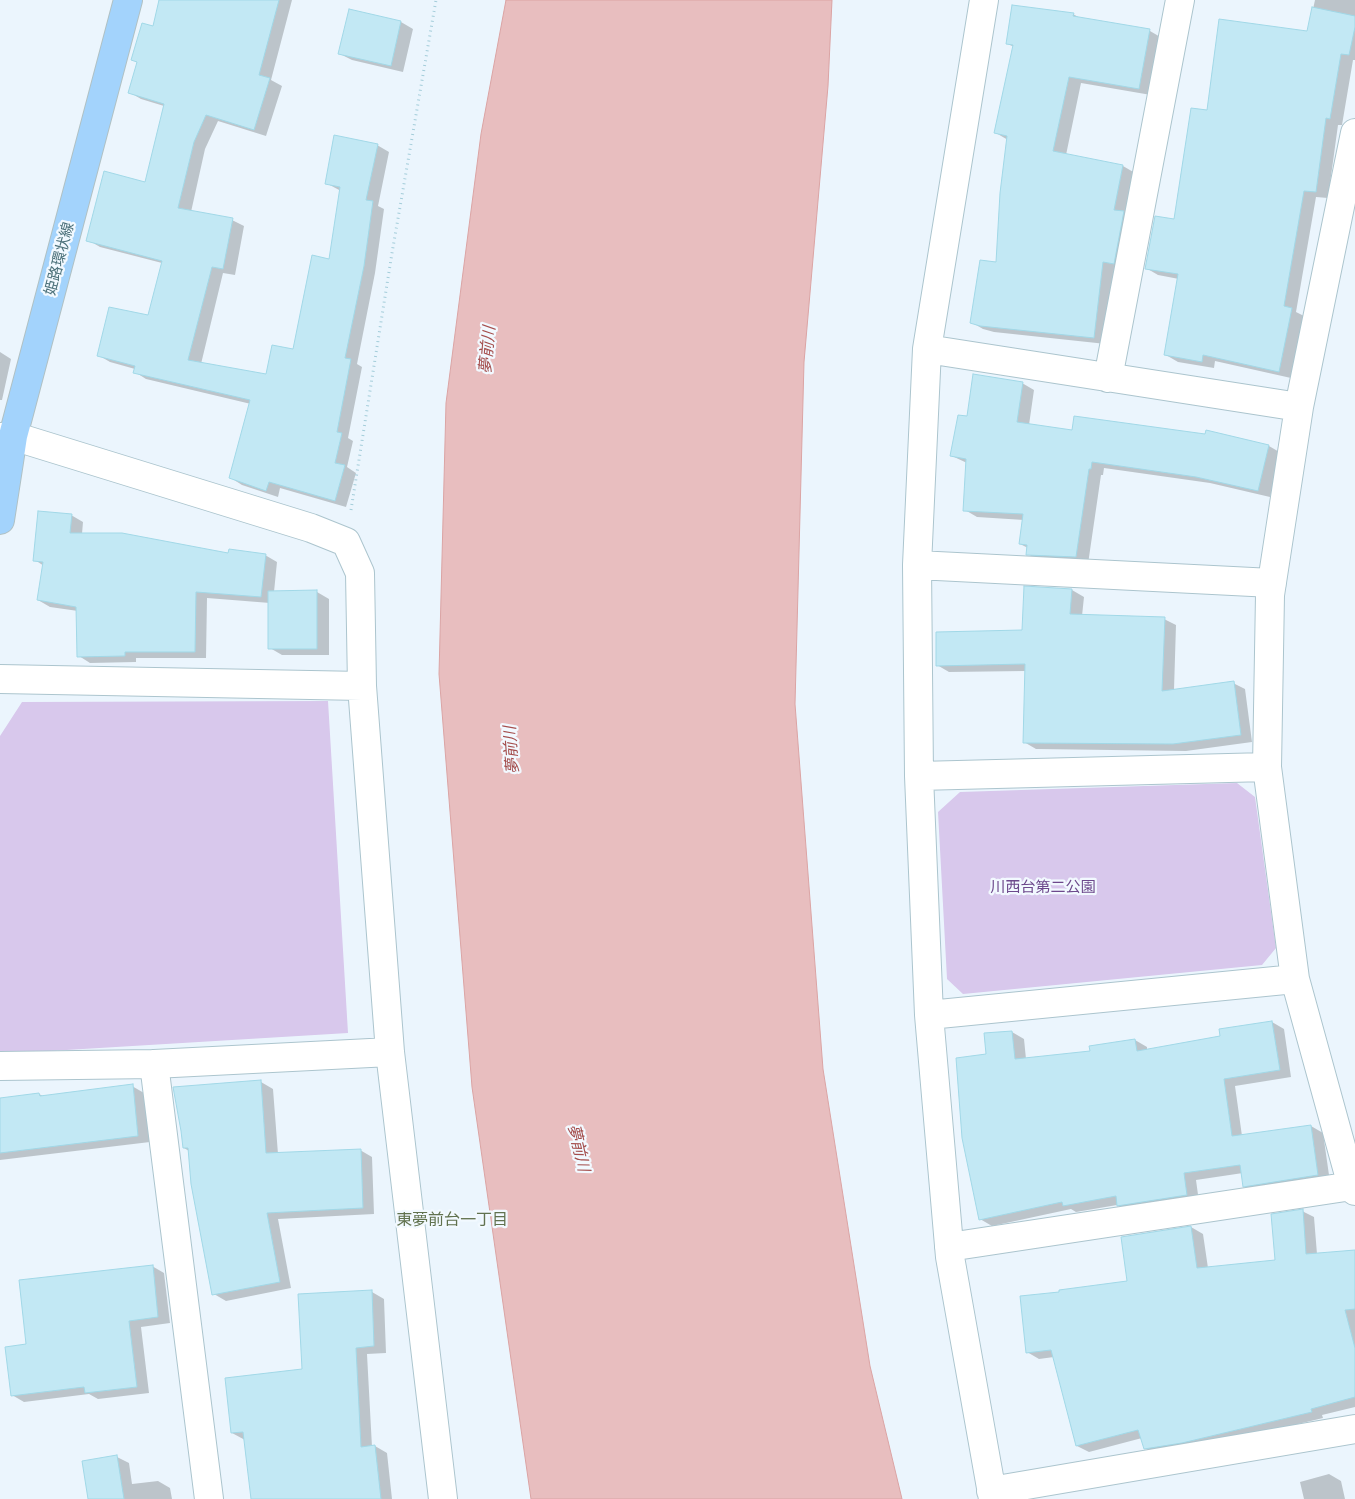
<!DOCTYPE html>
<meta charset="utf-8">
<style>
body{margin:0}
canvas{display:block;background:#ebf5fd}
</style>
<canvas width="1355" height="1499"></canvas>
<script>
const ctx = document.querySelector('canvas').getContext('2d');
ctx.lineJoin = 'round';
function fill(path, color) { ctx.fillStyle = color; ctx.fill(path, 'evenodd'); }
const toPath = rows => new Path2D(rows.map(r => 'M' + r).join(''));
function strokePath(path, color, width, dash) { ctx.strokeStyle = color; ctx.lineWidth = width; ctx.lineCap = dash ? 'butt' : 'round'; ctx.setLineDash(dash || []); ctx.stroke(path); }
function label(font, color, halo, rows, align = 'center') {
  ctx.font = font + ' "Fira Sans Condensed","Noto Sans JP",sans-serif'; ctx.lineWidth = 4.5; ctx.setLineDash([]); ctx.textBaseline = 'middle'; ctx.strokeStyle = halo; ctx.fillStyle = color; for (const [text, x, y, turn = 0] of rows) {
    ctx.save(); ctx.translate(x, y); ctx.rotate((+turn || 0) * Math.PI / 180); ctx.textAlign = isNaN(turn) ? turn : align; if (halo) ctx.strokeText(text, 0, 0); ctx.fillText(text, 0, 0); ctx.restore();
  }
}
fill(toPath([
 [328,701,348,1033,0,1054,0,736,22,702],
 [1237,783,1255,797,1276,948,1262,965,963,994,947,979,938,812,960,792]
]), '#d8c8ec');
const water = toPath([
 [506,0,832,0,828,86,804,362,795,704,823,1069,870,1366,902,1499,531,1499,472,1087,439,674,446,403,481,134,506,0]
]);
fill(water, '#e8bebf');
strokePath(water, '#dba4a4', 1);
fill(toPath([
 [161,0,292,0,271,80,282,86,266,136,218,121,205,149,191,212,232,220,244,226,235,275,223,273,201,364,267,376,294,350,330,260,341,191,326,183,377,145,389,152,378,206,384,209,375,273,357,364,362,367,348,438,353,441,347,467,356,473,346,507,280,488,278,497,242,485,231,478,251,404,146,379,135,372,135,369,110,362,98,355,149,317,162,263,100,247,88,240,146,184,164,106,141,99,129,92,138,63,133,60,153,28],
 [1315,0,1355,0,1355,60,1353,60,1342,125,1338,125,1328,198,1316,197,1296,312,1304,316,1291,378,1215,361,1214,368,1178,362,1166,355,1179,279,1158,275,1146,268,1175,221,1208,112,1308,32],
 [349,11,401,22,413,29,403,72,352,60,340,54],
 [1073,14,1080,18,1150,31,1162,38,1151,95,1081,83,1066,155,1123,166,1135,173,1106,344,994,332,983,329,971,322,997,263,1008,140,996,133,1014,47,1008,44],
 [0,352,11,359,2,400,0,400],
 [1022,383,1034,390,1029,425,1073,431,1269,446,1281,453,1270,497,1210,483,1104,468,1103,475,1101,475,1088,564,1040,561,1028,554,1028,548,1020,544,1024,520,977,517,965,510,967,463,952,456,968,418],
 [71,515,83,522,82,534,229,554,265,555,277,562,274,592,317,592,329,599,329,655,282,655,270,648,270,603,207,598,206,658,136,658,136,662,90,663,79,656,78,611,50,607,38,600,44,566,35,560],
 [1072,590,1084,597,1082,616,1164,619,1176,625,1174,690,1233,683,1245,689,1252,742,1186,751,1036,749,1024,742,1026,671,949,672,937,665,1023,631],
 [1272,1022,1284,1029,1291,1077,1235,1086,1242,1136,1311,1126,1323,1133,1330,1182,1257,1193,1245,1186,1243,1173,1196,1180,1199,1202,1130,1212,1117,1205,1076,1212,1071,1209,992,1226,980,1219,987,1056,1012,1032,1024,1039,1026,1059,1091,1052,1135,1040,1147,1047,1147,1050,1222,1037,1221,1030],
 [261,1082,273,1089,278,1154,360,1150,372,1157,374,1214,278,1219,291,1288,226,1301,214,1294,189,1151,184,1148],
 [132,1086,144,1093,150,1142,0,1160,0,1099,39,1094,43,1096],
 [1302,1211,1314,1217,1317,1254,1355,1251,1355,1407,1322,1415,1323,1418,1194,1449,1157,1455,1145,1448,1142,1438,1089,1452,1077,1446,1054,1357,1039,1359,1027,1352,1060,1293,1128,1282,1122,1238,1191,1227,1203,1234,1208,1268,1276,1261],
 [152,1266,164,1273,170,1323,141,1327,149,1393,98,1399,89,1394,24,1402,12,1395,28,1345],
 [372,1292,384,1299,386,1353,367,1354,372,1447,375,1446,387,1453,392,1499,252,1499,245,1440,232,1433,303,1370],
 [117,1457,129,1463,132,1484,158,1481,170,1488,172,1499,89,1499],
 [1329,1474,1341,1481,1345,1499,1304,1499,1300,1482]
]), '#0003');
const building = toPath([
 [159,0,279,0,259,75,270,78,254,130,206,115,194,142,178,208,233,218,223,269,212,267,188,360,266,374,272,345,293,349,312,255,329,259,340,187,325,184,334,135,378,144,366,200,373,201,364,266,345,358,351,359,337,432,342,433,335,463,345,465,335,501,269,482,266,491,229,478,250,400,133,373,135,366,97,356,109,307,148,315,162,261,86,241,104,171,145,182,164,104,128,93,137,62,131,60,142,23,153,26,159,0],
 [1012,5,1074,13,1073,16,1150,29,1139,89,1069,77,1053,151,1123,165,1114,210,1124,211,1114,264,1103,262,1094,338,980,326,970,323,980,260,996,262,1000,193,1007,136,994,133,1013,45,1006,44,1012,5],
 [1312,7,1355,16,1355,27,1349,55,1341,54,1330,119,1326,118,1316,192,1304,191,1284,306,1292,308,1279,372,1203,355,1202,362,1164,355,1178,274,1145,269,1155,216,1174,219,1191,108,1207,110,1219,19,1307,31,1312,7],
 [349,9,401,21,391,66,338,54,349,9],
 [973,374,1023,382,1017,422,1072,430,1074,416,1205,434,1206,430,1269,445,1258,491,1196,477,1092,462,1091,469,1089,469,1076,557,1026,555,1027,545,1019,544,1023,514,963,511,966,459,950,456,958,415,967,416,973,374],
 [38,511,72,514,70,533,122,533,228,553,229,549,266,554,261,597,196,592,195,652,125,652,125,656,77,657,76,607,37,600,43,562,33,561,38,511],
 [1024,586,1072,589,1070,614,1165,617,1162,691,1234,681,1241,735,1173,744,1023,743,1025,664,936,666,936,632,1022,630,1024,586],
 [317,590,317,649,268,649,268,591,317,590],
 [1272,1021,1280,1070,1224,1079,1232,1136,1311,1125,1318,1175,1243,1187,1240,1165,1184,1173,1187,1195,1117,1206,1116,1196,1063,1206,1062,1202,979,1220,962,1138,956,1058,986,1054,984,1033,1012,1031,1015,1059,1090,1051,1089,1046,1135,1039,1137,1051,1220,1036,1219,1029,1272,1021],
 [261,1080,266,1153,361,1149,363,1208,267,1213,280,1282,212,1295,191,1184,188,1148,183,1148,181,1131,173,1087,261,1080],
 [133,1084,138,1136,0,1153,0,1098,39,1093,40,1096,133,1084],
 [1303,1209,1306,1254,1355,1250,1355,1309,1345,1310,1355,1348,1355,1397,1311,1409,1312,1412,1182,1443,1144,1449,1138,1430,1076,1446,1051,1350,1026,1353,1020,1296,1059,1292,1059,1290,1127,1281,1121,1237,1191,1226,1197,1268,1275,1260,1271,1214,1303,1209],
 [153,1265,158,1317,129,1321,137,1387,85,1393,84,1387,11,1396,5,1347,26,1344,19,1280,153,1265],
 [372,1290,374,1346,356,1348,361,1447,375,1445,381,1499,251,1499,243,1432,231,1433,225,1378,302,1369,298,1294,372,1290],
 [117,1455,124,1499,88,1499,82,1461,117,1455]
]);
fill(building, '#c2e8f4');
strokePath(building, '#a1d8e7', 1);
const minor = toPath([
 [984,0,927,349,917,565,919,776,929,1015,950,1257,993,1499],
 [1355,133,1299,407,1270,595,1267,767,1295,979,1352,1186,1355,1191],
 [927,349,1299,407],
 [1108,378,1180,0],
 [0,437,13,436,311,528,346,542,360,573,362,686,390,1052,443,1499],
 [917,565,1272,583],
 [0,679,362,686],
 [919,776,1267,767],
 [929,1015,1295,979],
 [154,1064,209,1499],
 [0,1066,154,1064,390,1052],
 [949,1247,1352,1186],
 [991,1491,1355,1429]
]);
const major = toPath([
 [0,520,13,436,128,0]
]);
strokePath(minor, '#acc5ce', 30);
strokePath(major, '#b0c1c4', 30);
strokePath(toPath([
 [351,510,392,253,436,0]
]), '#a4cdda', 3, [1, 4]);
strokePath(minor, '#fff', 28);
strokePath(major, '#a3d3fc', 28);
label('15px', '#4c717a', '#f2f9ff', [
 ["姫路環状線",60,259,-75]
]);
label('15px', '#6d498c', '#f2f9ff', [
 ["川西台第二公園",1043,888]
]);
label('italic 16px', '#a44e4d', '#f2f9ff', [
 ["夢前川",488,350,-85],
 ["夢前川",512,750,-94],
 ["夢前川",578,1148,77]
]);
label('16px', '#61724f', '#f2f9ff', [
 ["東夢前台一丁目",452,1221]
]);
</script>
